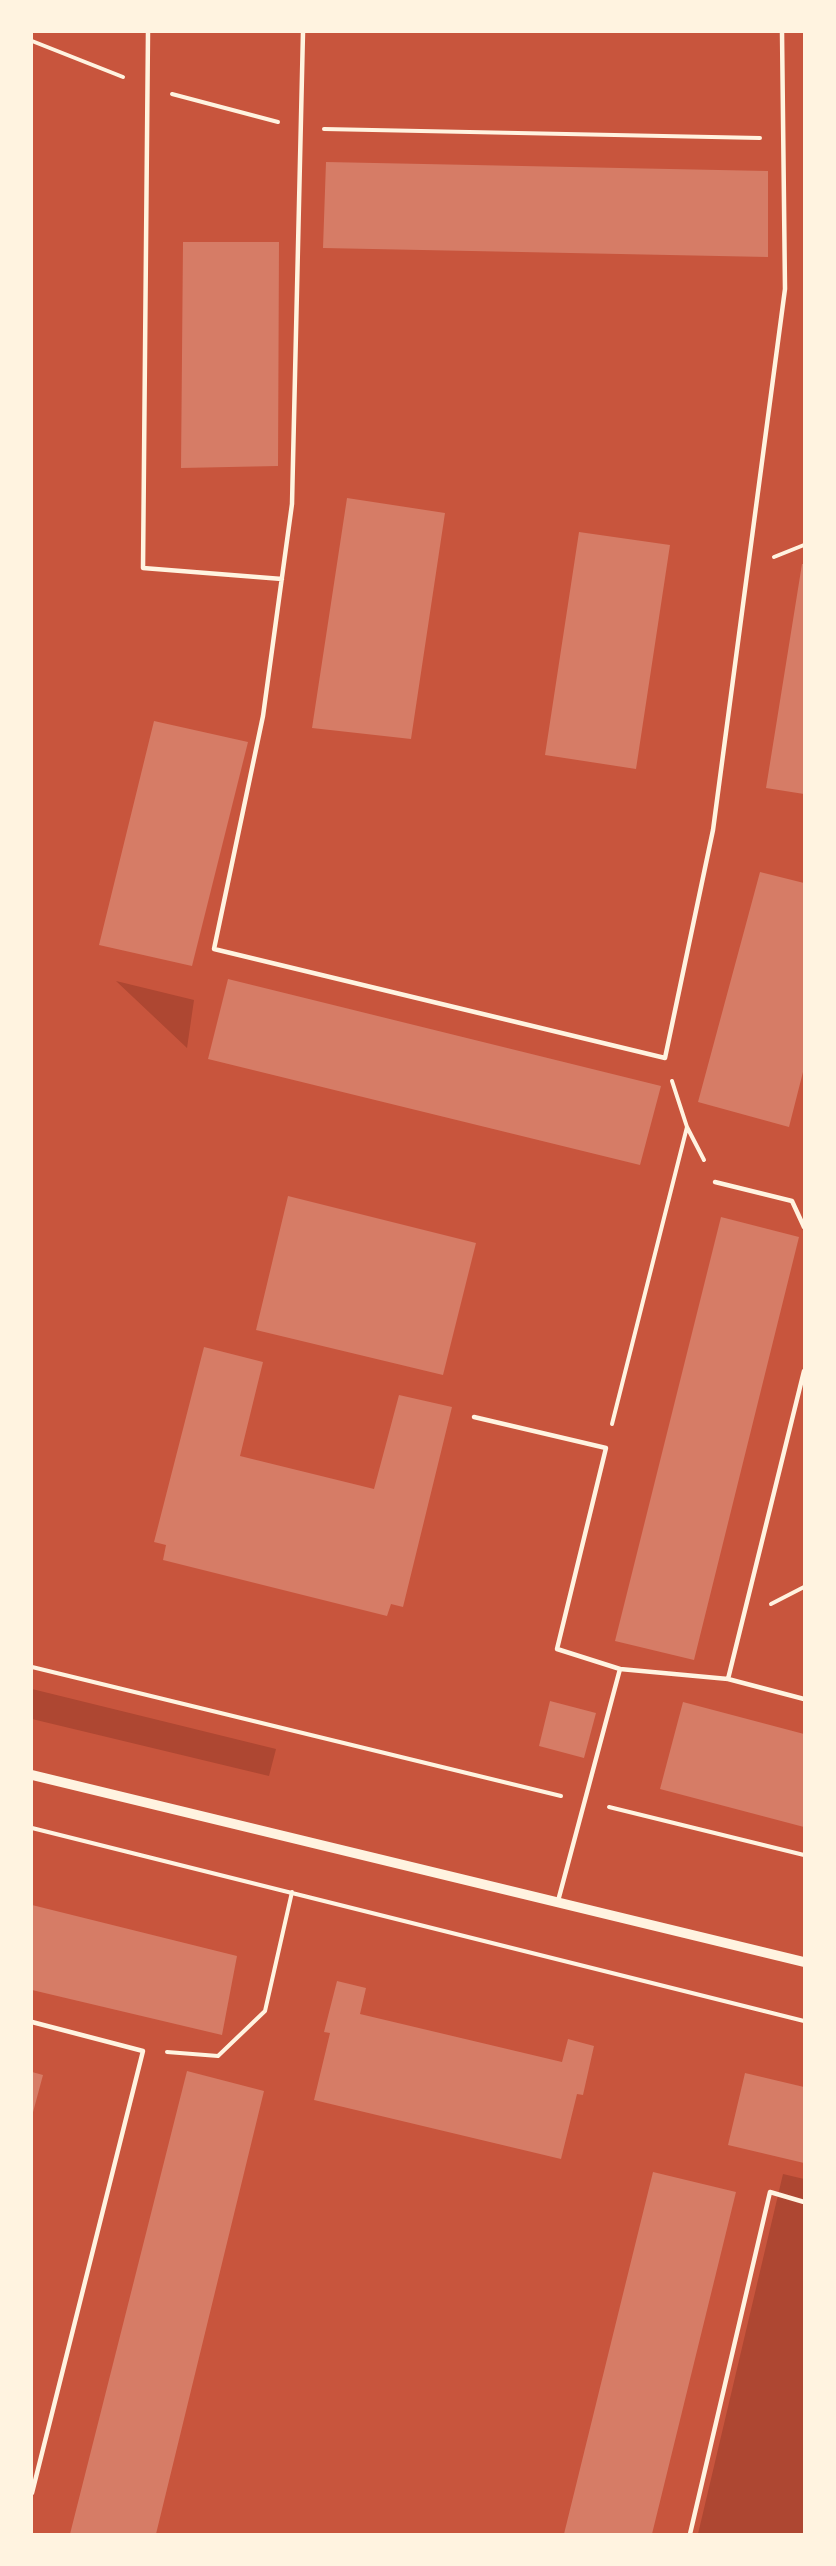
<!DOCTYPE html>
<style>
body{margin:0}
#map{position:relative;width:836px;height:2566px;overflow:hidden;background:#c8553d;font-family:"IBM Plex Sans",sans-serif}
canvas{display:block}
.frame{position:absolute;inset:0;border:33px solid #fff3e0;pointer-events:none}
</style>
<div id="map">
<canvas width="836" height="2566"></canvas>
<div class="frame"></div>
</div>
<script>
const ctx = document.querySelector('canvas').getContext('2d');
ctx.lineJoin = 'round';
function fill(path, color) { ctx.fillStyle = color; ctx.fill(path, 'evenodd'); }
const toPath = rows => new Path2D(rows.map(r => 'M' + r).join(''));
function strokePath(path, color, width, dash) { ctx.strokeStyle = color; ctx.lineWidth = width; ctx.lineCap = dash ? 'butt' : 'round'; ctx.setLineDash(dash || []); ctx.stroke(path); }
fill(toPath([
 [116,981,194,1000,187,1048],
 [32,1689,276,1749,269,1776,32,1719],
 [783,2174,804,2179,804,2534,698,2534]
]), '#ae4732');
fill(toPath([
 [326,162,768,171,768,257,323,248],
 [183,242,279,242,278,466,181,468],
 [347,498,445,513,411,739,312,728],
 [579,532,670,545,636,769,545,755],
 [802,564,804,564,804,794,766,788],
 [154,721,248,742,192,966,99,945],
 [760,872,804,883,804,1068,789,1127,698,1102],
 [228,979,661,1086,640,1165,208,1059],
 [288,1196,476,1243,443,1375,256,1330],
 [721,1217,799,1237,694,1660,615,1641],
 [204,1347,263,1362,240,1456,374,1489,399,1395,452,1407,403,1607,391,1604,387,1616,163,1560,166,1545,154,1542],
 [550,1701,596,1713,584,1758,539,1746],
 [683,1702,804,1734,804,1827,660,1789],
 [32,1905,237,1956,222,2035,32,1990],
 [337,1981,366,1988,360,2014,562,2062,568,2039,594,2046,583,2095,577,2094,561,2159,314,2100,330,2033,324,2032],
 [187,2071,264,2091,156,2534,70,2534],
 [32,2072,43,2075,32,2116],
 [745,2073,804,2087,804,2163,728,2145],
 [653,2172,736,2192,652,2534,564,2534]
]), '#d67c66');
strokePath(toPath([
 [32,41,123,77],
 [172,94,278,122],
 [324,129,760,138],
 [774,557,804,545],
 [672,1081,687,1127,704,1160],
 [612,1424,687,1127],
 [771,1604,804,1587],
 [32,1667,561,1796],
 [609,1807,804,1855],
 [32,1828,804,2021],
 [167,2052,218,2056,265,2011,292,1892]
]), '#fff3e0', 4);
strokePath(toPath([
 [148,32,143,568,282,579],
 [303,32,292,504,263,716,214,949,665,1058,713,830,785,289,782,32],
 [715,1182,792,1201,804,1227],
 [474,1417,606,1448,557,1649,620,1669],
 [728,1679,804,1371],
 [558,1901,620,1669,728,1679,804,1699],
 [32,2022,143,2051,32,2493],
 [690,2534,770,2192,804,2202]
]), '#fff3e0', 4.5);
strokePath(toPath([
 [32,1775,804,1962]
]), '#fff3e0', 10);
</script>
